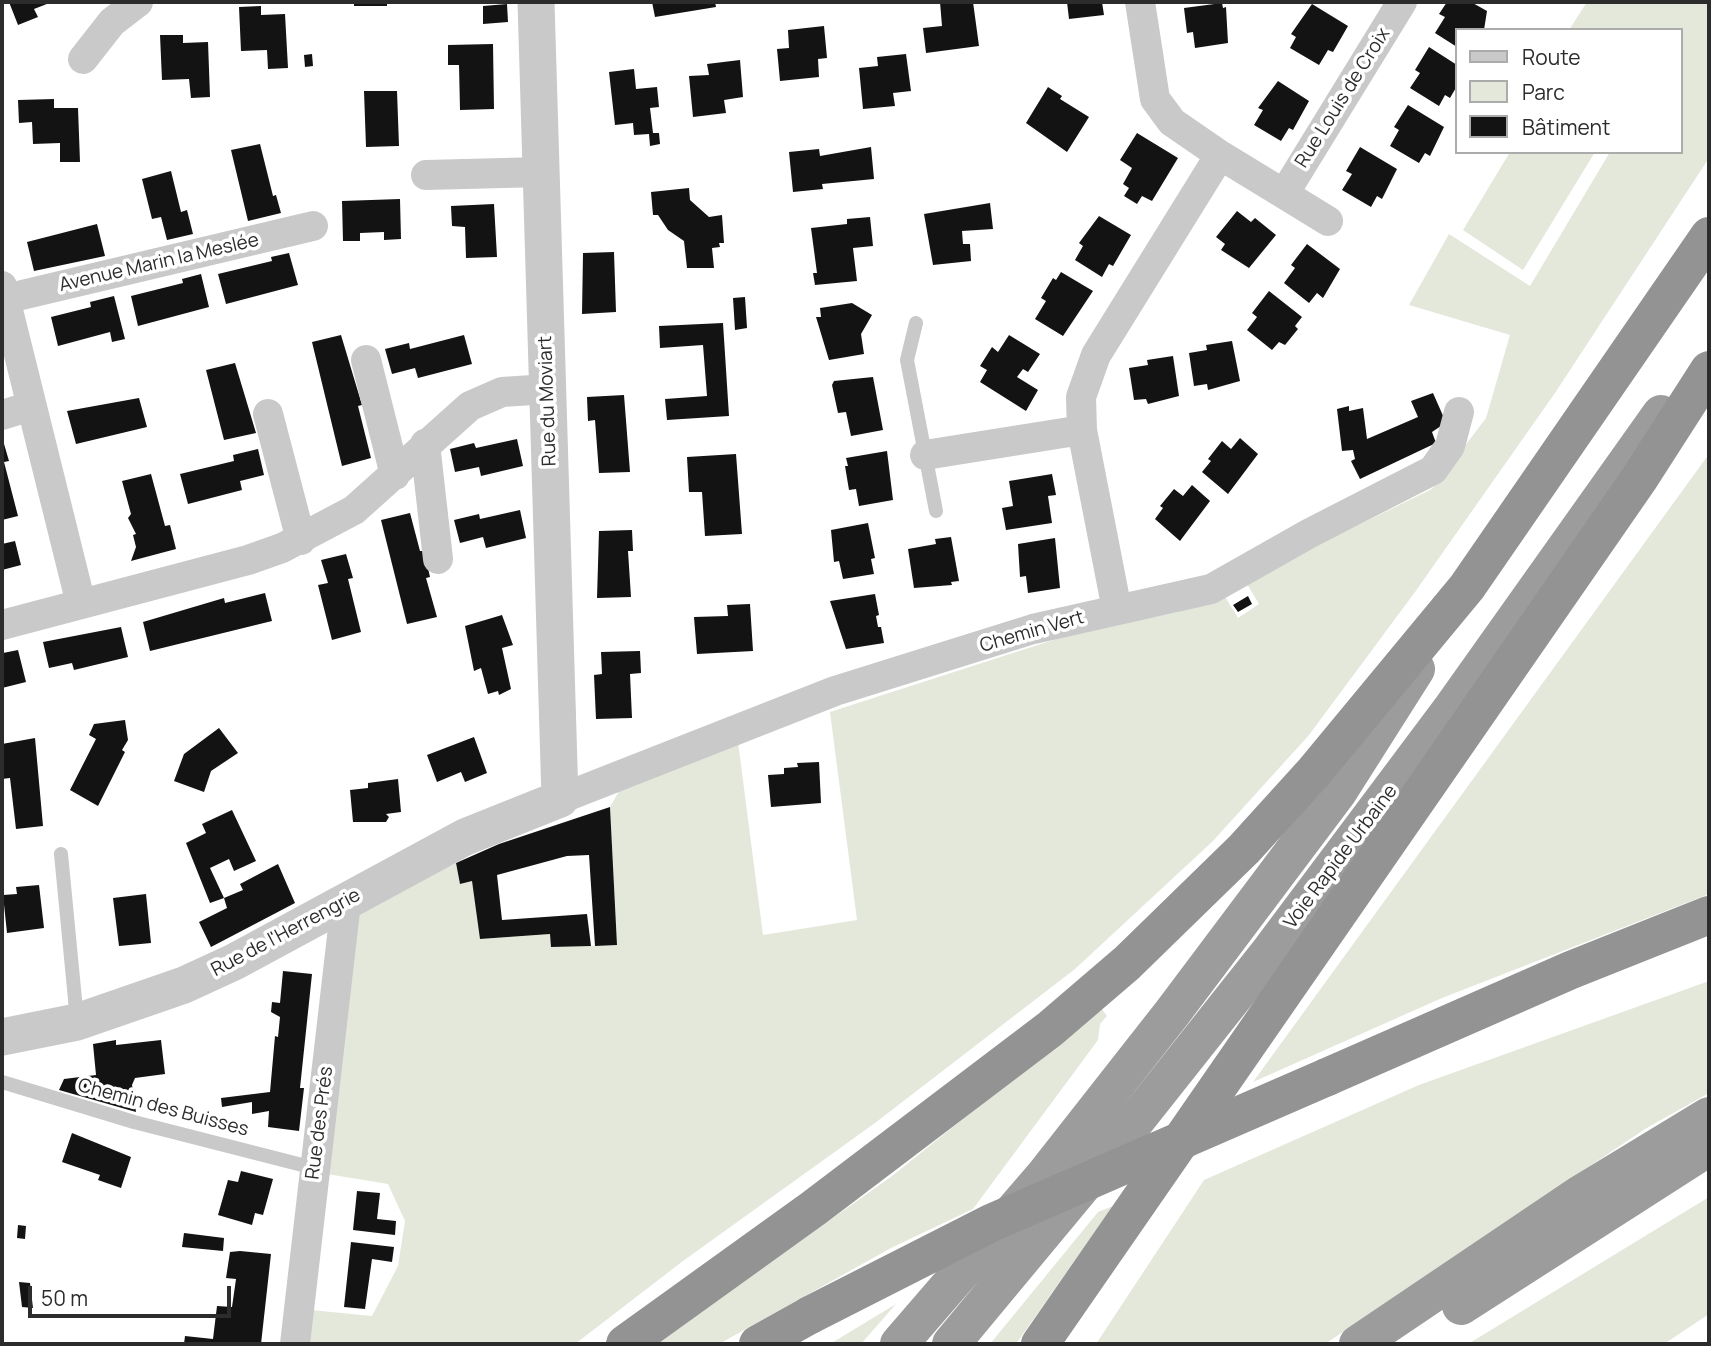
<!DOCTYPE html>
<meta charset="utf-8">
<style>
body{margin:0}
#map{position:relative;width:1711px;height:1346px;overflow:hidden;background:#fff;font-family:Manrope,sans-serif}
canvas{display:block}
.frame{position:absolute;inset:0;border:4px solid #2c2c2c;pointer-events:none}
.legend{position:absolute;left:1455px;top:28px;width:228px;height:126px;box-sizing:border-box;background:#fff;border:2px solid #ababab;margin:0;padding:9px 12px;list-style:none;font-size:21px;color:#2c2c2c}
.legend li{display:flex;align-items:center;gap:14px;height:35px}
.legend b{width:35px;border:2px solid #ababab}
.scale{position:absolute;left:28px;top:1286px;width:203px;height:32px;box-sizing:border-box;border:4px solid #2c2c2c;border-top:0;padding-left:9px;font-size:21px;line-height:24px;white-space:nowrap;color:#2c2c2c;-webkit-text-stroke:5px #fff;paint-order:stroke}
</style>
<div id="map">
<canvas width="1711" height="1346"></canvas>
<div class="frame"></div>
<ul class="legend">
<li><b style="height:9px;background:#c9c9c9"></b>Route</li>
<li><b style="height:19px;background:#e3e8db"></b>Parc</li>
<li><b style="height:19px;background:#131313"></b>Bâtiment</li>
</ul>
<div class="scale">50 m</div>
</div>
<script>
const ctx = document.querySelector('canvas').getContext('2d');
ctx.lineJoin = 'round';
function fill(path, color) { ctx.fillStyle = color; ctx.fill(path, 'evenodd'); }
const toPath = rows => new Path2D(rows.map(r => 'M' + r).join(''));
function strokePath(path, color, width, dash) { ctx.strokeStyle = color; ctx.lineWidth = width; ctx.lineCap = dash ? 'butt' : 'round'; ctx.setLineDash(dash || []); ctx.stroke(path); }
function label(font, color, halo, rows, align = 'center') {
  ctx.font = font + ' Manrope,sans-serif'; ctx.lineWidth = 7; ctx.setLineDash([]); ctx.textBaseline = 'middle'; ctx.strokeStyle = halo; ctx.fillStyle = color; for (const [text, x, y, turn = 0] of rows) {
    ctx.save(); ctx.translate(x, y); ctx.rotate((+turn || 0) * Math.PI / 180); ctx.textAlign = isNaN(turn) ? turn : align; if (halo) ctx.strokeText(text, 0, 0); ctx.fillText(text, 0, 0); ctx.restore();
  }
}
fill(toPath([
 [1587,2,1709,2,1709,158,1555,393,1415,592,1309,735,1213,841,1075,969,875,1123,683,1261,575,1344,307,1344,311,1310,372,1316,398,1266,405,1221,388,1184,327,1174,358,911,456,863,460,884,472,881,481,939,550,934,591,946,617,945,610,807,619,791,738,742,763,935,857,920,830,712,1078,632,1174,613,1224,595,1238,618,1259,604,1247,584,1295,556,1432,489,1486,418,1510,335,1409,305,1449,234,1530,286,1610,152,1681,152,1681,30,1569,30],
 [1510,152,1595,152,1523,270,1463,230],
 [1709,454,1709,894,1442,998,1253,1082],
 [1709,981,1709,1093,1645,1129,1325,1344,1096,1344,1204,1180,1419,1085],
 [1101,1008,1107,1016,1100,1024,1098,1040,973,1209,891,1248,719,1344,656,1344,892,1176],
 [1709,1197,1709,1314,1664,1344,1468,1344],
 [1113,1206,1016,1344,990,1344,1098,1212],
 [896,1304,861,1344,830,1344]
]), '#e3e8db');
fill(toPath([
 [9,2,52,2,34,9,38,17,18,25],
 [354,2,387,2,387,6,354,6],
 [652,2,715,2,716,7,655,17],
 [940,2,973,2,979,46,926,53,923,28,942,26],
 [1067,2,1102,2,1104,15,1069,19],
 [1471,2,1487,11,1484,30,1457,30,1457,47,1435,33,1445,17,1439,14,1447,2],
 [1222,3,1223,8,1226,7,1228,43,1195,48,1193,32,1187,33,1184,8],
 [507,4,508,22,483,24,483,6],
 [1312,4,1348,26,1333,52,1328,50,1319,65,1290,48,1296,37,1291,34],
 [261,6,261,15,285,14,288,68,268,69,267,50,241,51,239,7],
 [824,26,827,58,818,59,819,77,780,81,777,49,789,48,788,30],
 [160,35,183,35,183,43,208,42,210,97,191,98,189,79,162,80],
 [493,44,494,109,460,110,459,65,448,65,448,45],
 [1429,47,1457,65,1457,86,1450,98,1445,95,1439,106,1410,88,1420,73,1415,70],
 [312,54,313,66,305,67,304,55],
 [906,54,911,91,893,93,895,106,863,109,859,68,878,66,877,57],
 [740,60,743,97,724,100,726,113,693,117,689,76,709,75,707,64],
 [634,69,636,89,657,87,659,107,650,108,653,133,659,133,660,144,650,146,649,134,634,135,633,123,615,125,609,72],
 [1278,81,1309,101,1293,130,1289,128,1281,141,1254,125,1263,110,1258,108],
 [1048,87,1062,96,1060,99,1089,117,1067,152,1026,123],
 [364,91,397,91,399,146,366,147],
 [54,99,54,108,78,108,80,162,60,162,60,143,33,144,32,122,19,123,18,100],
 [1408,105,1444,127,1430,156,1425,153,1419,163,1390,146,1399,130,1394,127],
 [1137,133,1178,158,1152,201,1142,196,1137,204,1124,196,1129,188,1123,184,1132,168,1120,160],
 [260,144,273,196,276,195,281,213,248,221,231,150],
 [871,147,874,179,822,184,823,189,793,192,789,152,819,149,820,156],
 [1360,147,1397,169,1382,199,1377,196,1371,207,1342,190,1352,174,1346,171],
 [171,171,181,212,187,210,193,234,167,240,161,217,152,219,142,179],
 [689,188,690,200,709,217,722,215,724,243,719,243,720,247,712,248,714,268,687,268,684,241,668,230,658,215,653,215,651,192],
 [400,199,401,239,384,240,384,232,360,233,360,241,343,241,342,201],
 [990,203,993,229,962,231,963,244,970,244,971,261,933,265,924,214],
 [494,204,497,257,466,258,465,227,452,226,451,206],
 [1237,211,1251,222,1255,218,1276,235,1249,268,1221,250,1225,244,1216,237],
 [1099,216,1131,235,1113,266,1109,264,1102,277,1075,260,1083,246,1079,243],
 [870,217,873,246,853,248,857,281,815,285,813,273,817,273,811,228,847,224,847,219],
 [97,224,105,256,34,271,27,242],
 [1307,244,1340,269,1323,298,1317,293,1309,303,1284,283,1295,268,1291,265],
 [614,252,616,312,582,314,583,253],
 [289,253,298,285,226,304,218,274,272,261,271,257],
 [1061,272,1093,291,1063,336,1035,319,1046,301,1041,298,1053,278,1056,280],
 [201,274,209,307,138,326,131,296,183,283,182,279],
 [1269,291,1302,317,1295,326,1298,329,1285,345,1279,342,1272,350,1247,330,1257,317,1252,313],
 [114,296,125,339,112,342,110,332,58,346,51,317,91,307,90,302],
 [745,297,747,328,735,330,733,298],
 [852,303,872,315,861,334,864,354,829,360,816,317,821,317,820,308],
 [723,323,729,416,667,420,665,399,707,396,703,345,660,348,659,326],
 [341,335,362,405,358,406,371,458,342,466,312,342],
 [464,335,472,364,418,378,415,368,392,374,385,349,409,343,410,349],
 [1009,335,1040,354,1028,372,1023,369,1017,377,1038,390,1026,411,980,382,987,370,980,366,992,347,998,352],
 [1232,341,1240,381,1208,390,1207,384,1194,386,1189,353,1207,350,1206,345],
 [1173,356,1179,396,1148,404,1146,399,1134,400,1129,368,1148,365,1147,360],
 [235,363,256,433,224,440,206,370],
 [873,377,883,430,851,436,846,412,838,413,832,385,834,381],
 [1433,393,1444,418,1444,424,1432,432,1436,443,1360,479,1351,461,1355,459,1353,450,1342,451,1337,409,1349,406,1349,411,1363,408,1367,439,1418,417,1411,401],
 [624,395,630,472,599,473,595,420,588,421,587,397],
 [139,398,147,427,76,444,67,411],
 [2,437,9,461,4,462,18,516,2,520],
 [1240,438,1258,454,1228,494,1202,472,1211,461,1208,459,1222,441,1231,449],
 [517,439,523,466,481,476,479,467,455,472,450,449,474,443,476,448],
 [258,449,264,475,240,481,242,490,188,504,180,474,234,461,233,455],
 [887,451,893,500,859,506,856,489,849,490,845,466,848,466,846,458],
 [736,454,742,534,705,536,702,492,689,492,687,457],
 [151,474,165,526,170,525,176,549,131,561,136,547,133,535,136,534,128,518,131,514,122,481],
 [1052,474,1056,495,1048,496,1052,523,1006,530,1002,508,1013,506,1009,481],
 [1192,485,1210,501,1180,541,1155,519,1163,508,1160,506,1174,489,1183,496],
 [520,510,526,538,486,548,483,537,460,543,454,520,479,514,480,519],
 [410,513,420,551,424,551,430,577,426,578,437,617,407,624,381,520],
 [868,523,875,558,871,559,874,574,843,579,839,561,834,562,831,530],
 [632,530,633,551,628,551,631,597,597,598,599,531],
 [951,537,959,581,951,582,952,585,914,588,908,549,936,544,935,539],
 [1055,538,1060,588,1028,593,1026,576,1020,577,1018,544],
 [15,541,21,565,2,570,2,544],
 [346,554,353,578,348,579,361,632,332,640,318,585,328,583,321,560],
 [265,593,272,621,150,651,143,622,224,598,225,603],
 [875,594,879,615,876,616,878,627,881,627,884,643,846,649,830,601],
 [1248,596,1252,604,1238,612,1233,605],
 [750,604,753,651,697,654,694,617,728,616,727,605],
 [502,615,513,645,502,648,511,689,499,695,498,691,488,694,481,668,474,671,465,626],
 [121,627,128,657,74,670,72,663,49,668,43,642],
 [18,650,26,682,2,688,3,653],
 [640,651,641,673,630,674,632,718,596,719,594,675,602,674,601,652],
 [125,720,128,740,122,750,125,752,98,806,70,790,96,739,89,735,94,724],
 [219,728,238,753,211,771,204,792,174,781,184,754],
 [474,737,487,773,465,782,461,772,437,782,427,755],
 [35,738,43,826,16,829,10,778,2,779,2,744],
 [819,762,821,803,771,807,768,775,784,774,784,768,798,767,797,763],
 [398,779,401,812,386,814,389,817,386,822,353,822,350,790,368,788,368,783],
 [610,807,617,945,595,946,589,855,567,856,497,875,502,920,587,914,591,946,551,947,550,934,480,939,472,881,460,884,456,863,499,844],
 [232,810,256,861,234,871,229,859,210,868,224,898,243,890,240,884,278,864,295,903,211,947,199,922,227,908,224,898,210,903,186,843,206,833,202,824],
 [39,885,44,928,7,933,3,895,17,894,16,887],
 [146,894,151,943,119,946,113,898],
 [283,971,312,974,300,1088,304,1088,299,1131,268,1127,269,1111,252,1114,252,1102,222,1107,221,1098,270,1092,275,1036,278,1037,280,1017,271,1012,272,1002,280,1003],
 [116,1040,116,1045,161,1040,165,1074,135,1078,132,1085,136,1112,59,1090,64,1079,96,1075,93,1044],
 [72,1133,131,1157,121,1188,98,1180,100,1175,62,1162],
 [241,1171,273,1179,263,1215,255,1213,252,1225,218,1215,228,1180,238,1182],
 [357,1191,380,1193,377,1219,396,1221,395,1235,353,1230],
 [18,1225,26,1226,25,1239,17,1238],
 [184,1233,224,1238,223,1251,182,1247],
 [351,1242,394,1247,392,1262,372,1259,365,1309,344,1307],
 [240,1251,271,1254,261,1344,184,1344,185,1336,213,1339,217,1306,232,1307,236,1279,226,1278,230,1252],
 [19,1282,30,1283,33,1308,22,1307]
]), '#131313');
strokePath(toPath([
 [916,323,907,360,936,511],
 [61,854,77,1020],
 [2,1082,134,1122,314,1168]
]), '#c9c9c9', 14);
strokePath(toPath([
 [83,59,112,22,138,2],
 [1220,155,1284,194,1402,2],
 [426,175,542,172],
 [1284,194,1328,221],
 [2,286,81,604],
 [5,299,313,226],
 [366,360,395,475],
 [268,414,301,540],
 [2,415,31,406],
 [1082,430,1117,610],
 [425,444,438,559],
 [925,455,1082,430,1081,397,1096,355,1220,155,1172,122,1155,99,1140,2],
 [2,625,248,560,282,548,354,510,470,406,502,392,548,389],
 [560,799,835,691,1033,629,1211,589,1310,533,1433,470,1450,446,1459,412],
 [295,1344,346,902]
]), '#c9c9c9', 30);
strokePath(toPath([
 [2,1037,77,1022,184,985,234,962,465,837,560,799,536,2]
]), '#c9c9c9', 37);
strokePath(toPath([
 [1461,1306,1709,1147],
 [899,1344,1044,1176,1172,1013,1338,792,1416,669],
 [951,1344,1122,1138,1271,950,1450,711,1661,414],
 [1358,1344,1579,1195,1709,1116]
]), '#9c9c9c', 38);
strokePath(toPath([
 [1327,1077,1571,970,1709,915],
 [625,1344,814,1208,1050,1029,1127,963,1244,849,1313,773,1467,587,1709,236],
 [758,1344,810,1315],
 [1040,1344,1639,479,1709,370]
]), '#939393', 38);
strokePath(toPath([
 [810,1315,991,1223,1327,1077]
]), '#939393', 38);
label('19px', '#2c2c2c', '#fff', [
 ["Rue Louis de Croix",1343,98,-58],
 ["Avenue Marin la Meslée",159,263,-13],
 ["Rue du Moviart",548,401,-92],
 ["Chemin Vert",1032,632,-16],
 ["Voie Rapide Urbaine",1341,857,-53],
 ["Rue de l'Herrengrie",286,933,-28],
 ["Chemin des Buisses",163,1108,15],
 ["Rue des Prés",320,1123,-83]
]);
</script>
